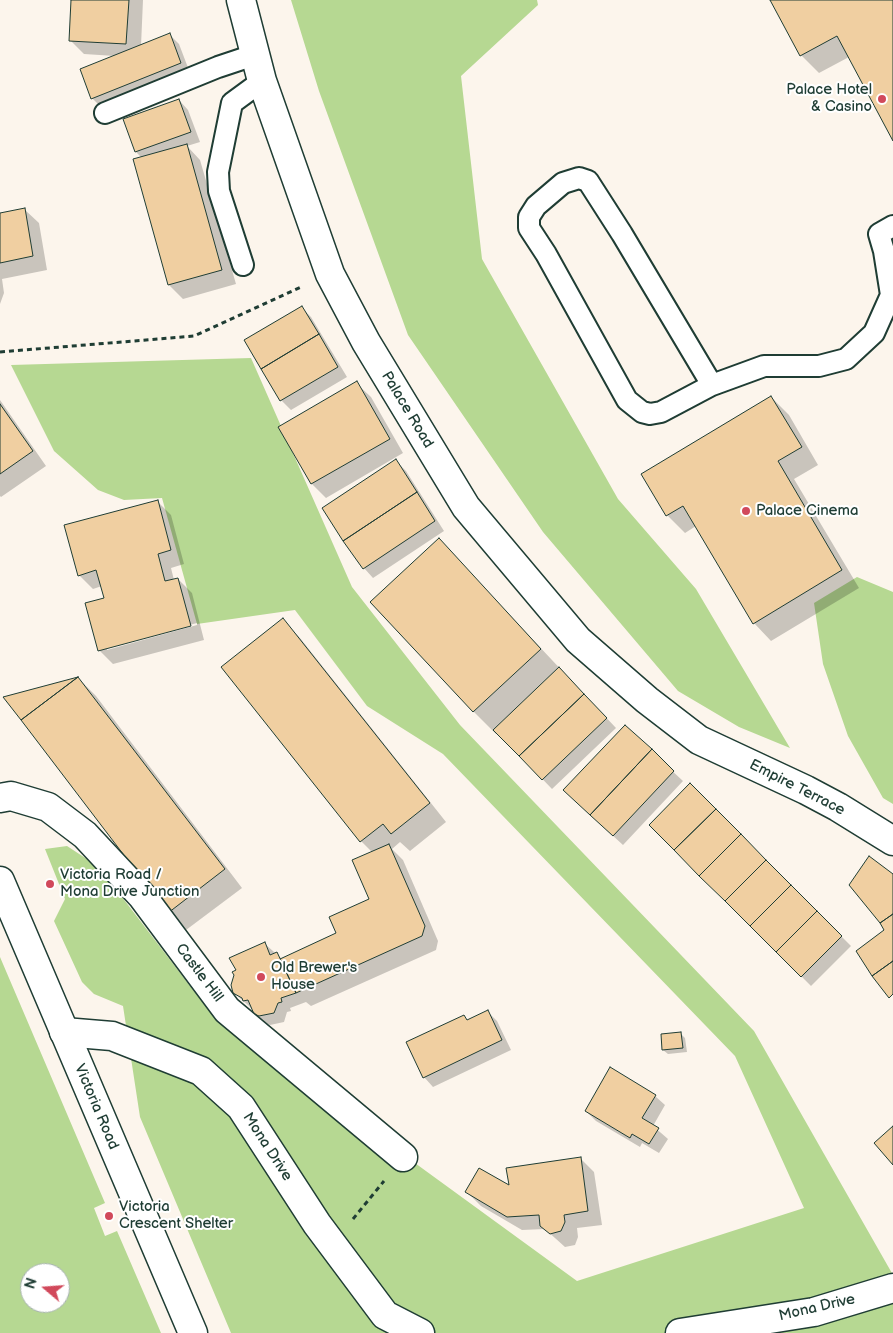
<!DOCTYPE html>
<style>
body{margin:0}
#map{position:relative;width:893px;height:1333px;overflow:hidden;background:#fcf5ec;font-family:"Balsamiq Sans",sans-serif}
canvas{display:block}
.north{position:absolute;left:20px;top:1263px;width:50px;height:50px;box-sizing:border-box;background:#fff;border:1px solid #a5b1ae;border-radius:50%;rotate:288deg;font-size:14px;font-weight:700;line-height:20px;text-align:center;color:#1f3d34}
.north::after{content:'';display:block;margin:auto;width:18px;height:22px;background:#d1495b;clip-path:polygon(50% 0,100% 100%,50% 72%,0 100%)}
</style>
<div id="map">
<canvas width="893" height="1333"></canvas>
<div class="north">N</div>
</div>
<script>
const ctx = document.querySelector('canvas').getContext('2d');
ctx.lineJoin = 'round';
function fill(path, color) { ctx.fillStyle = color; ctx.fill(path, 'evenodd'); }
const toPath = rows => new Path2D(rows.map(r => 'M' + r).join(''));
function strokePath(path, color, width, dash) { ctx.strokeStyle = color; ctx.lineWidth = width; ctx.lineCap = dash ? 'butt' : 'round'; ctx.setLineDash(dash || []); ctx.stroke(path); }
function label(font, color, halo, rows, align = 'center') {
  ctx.font = font + ' "Balsamiq Sans",sans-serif'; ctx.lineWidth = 4; ctx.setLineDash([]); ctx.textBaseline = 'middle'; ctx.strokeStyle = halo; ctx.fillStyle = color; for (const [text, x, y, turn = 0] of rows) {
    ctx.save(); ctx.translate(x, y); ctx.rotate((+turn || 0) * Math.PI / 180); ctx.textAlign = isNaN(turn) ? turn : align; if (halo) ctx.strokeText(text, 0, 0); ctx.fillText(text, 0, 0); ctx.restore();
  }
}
fill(toPath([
 [291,0,537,0,538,5,461,76,482,259,618,499,696,589,790,748,739,727,678,691,543,532,408,335,319,91],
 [251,358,352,587,460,725,754,1031,893,1275,893,1333,231,1333,140,1117,123,1006,94,994,82,982,54,921,65,899,45,849,67,846,99,867,213,1016,577,1281,804,1208,735,1056,443,754,367,706,295,610,197,624,162,498,124,500,98,490,54,451,11,365],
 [857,577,893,592,893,804,883,798,848,736,823,664,814,603],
 [0,957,105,1203,94,1208,105,1236,117,1231,161,1333,0,1333],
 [30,1273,60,1273,60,1303,30,1303]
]), '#b6d892');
fill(toPath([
 [72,0,143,0,141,46,170,35,179,44,190,73,102,108,92,98,115,56,84,54,70,40],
 [772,0,893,0,893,138,849,57,819,73,801,55],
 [179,100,188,110,200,142,187,146,200,160,236,284,183,299,169,285,134,160,142,158,136,152,125,120],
 [24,209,39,223,47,270,2,279,4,293,0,304,0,214],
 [301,307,311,317,347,377,291,410,281,400],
 [356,383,371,397,403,453,326,498,312,484,280,427],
 [771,397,789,415,818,465,794,479,859,588,771,641,754,623,696,526,685,533,667,515],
 [0,400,46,466,1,497,0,496],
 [396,461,406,471,444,531,373,578,364,568],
 [157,501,171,515,184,564,171,568,174,580,178,579,192,593,204,640,113,664,99,650,105,599,102,586,93,589,79,575],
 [197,623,197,625,107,650,107,647],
 [439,540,616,728,552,789,498,733,496,734,473,711],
 [283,620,300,638,446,822,410,851,400,842,392,849,403,860,438,941,436,950,311,1006,306,1002,290,1008,291,1011,287,1012,284,1022,270,1025,265,1023,248,1005,234,993,265,944,282,959,337,933,371,900,373,853,361,841,223,668],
 [78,678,96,696,242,888,186,930,169,912],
 [625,727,683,781,623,845,574,800],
 [690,785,851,946,811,986,651,825],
 [488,1012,497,1021,511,1050,433,1087,424,1077,464,1016,468,1021],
 [680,1033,685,1038,687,1052,668,1054,663,1050],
 [655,1096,665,1105,653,1126,668,1139,659,1153,642,1143,640,1147,596,1121,586,1111],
 [580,1158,594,1172,602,1225,577,1228,578,1237,575,1245,565,1247,545,1229,522,1230,481,1206,467,1192,510,1187]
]), '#0003');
const building = toPath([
 [71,0,129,0,126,44,69,41,71,0],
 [770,0,893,0,893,141,837,36,800,56,770,0],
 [170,33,181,63,91,99,80,69,170,33],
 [179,99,191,132,135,152,123,119,179,99],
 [187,144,222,270,168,285,133,159,187,144],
 [25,208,33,256,0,263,0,213,25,208],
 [302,306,319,334,261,369,244,340,302,306],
 [319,334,338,367,280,401,261,369,319,334],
 [357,381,390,439,311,484,278,427,357,381],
 [771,396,802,447,778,461,842,570,753,624,683,506,666,516,641,474,771,396],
 [0,404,33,451,0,474,0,404],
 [396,459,417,492,343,541,322,508,396,459],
 [417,492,435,521,363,569,343,541,417,492],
 [158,500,171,550,158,554,165,581,178,578,191,626,98,651,85,603,104,598,96,570,78,576,64,525,158,500],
 [439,538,541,649,473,712,370,602,439,538],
 [283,618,430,803,391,834,383,824,360,842,221,667,283,618],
 [559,667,584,694,519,756,493,730,559,667],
 [78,677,225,869,168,913,21,720,78,677],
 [78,677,21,720,3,697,78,677],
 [584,694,607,718,542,780,519,756,584,694],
 [625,725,652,749,590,815,563,790,625,725],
 [652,749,674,771,613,836,590,815,652,749],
 [690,783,716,809,674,850,649,825,690,783],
 [716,809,741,834,699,876,674,850,716,809],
 [741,834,766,860,725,901,699,876,741,834],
 [389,844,425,926,422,936,296,993,280,959,336,933,329,917,369,899,352,860,389,844],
 [869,856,893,874,893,914,880,923,849,885,869,856],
 [766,860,791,885,750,926,725,901,766,860],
 [791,885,817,911,776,952,750,926,791,885],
 [817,911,842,936,801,977,776,952,817,911],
 [893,914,893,961,872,976,856,951,884,930,880,923,893,914],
 [265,942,270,955,277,952,296,993,281,998,282,1002,278,1003,274,1013,259,1016,254,1014,248,1000,243,1001,242,998,233,993,231,985,234,975,232,972,236,970,229,958,265,942],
 [893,961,893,994,889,998,872,976,893,961],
 [488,1010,502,1040,423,1078,406,1042,464,1015,467,1020,488,1010],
 [681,1032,683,1048,662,1050,661,1034,681,1032],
 [610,1067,656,1095,642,1118,659,1128,649,1144,632,1134,630,1138,585,1111,610,1067],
 [893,1126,893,1165,874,1143,893,1126],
 [581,1157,588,1211,564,1215,565,1222,561,1231,550,1234,540,1226,539,1215,507,1217,465,1192,479,1168,509,1185,506,1168,581,1157]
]);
fill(building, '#f0cfa1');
strokePath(building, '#1f3d34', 1);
const service = toPath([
 [105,113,218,67,254,55],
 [243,265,219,191,218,172,232,103,262,81],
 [712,385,622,234,588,181,579,178,563,183,536,206,529,217,529,228,546,254,627,400,642,412,650,414,661,412,712,385,764,366,819,366,846,359,874,333,891,295,884,251,879,234,893,226]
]);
const minor = toPath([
 [241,0,262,81,330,274,366,342,466,507,578,640,647,700,699,740,806,790,838,807,893,841],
 [0,798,11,796,48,807,85,835,142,896,227,1010,403,1157],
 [64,1032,112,1036,201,1071,241,1107,317,1224,385,1315,420,1333],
 [680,1333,814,1312,893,1288]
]);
const primary = toPath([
 [0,881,193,1333]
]);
strokePath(service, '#1f3d34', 24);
strokePath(minor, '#1f3d34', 31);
strokePath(primary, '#1f3d34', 31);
strokePath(toPath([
 [0,352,194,336,301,287],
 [353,1219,384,1181]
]), '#1f3d34', 3, [5, 4]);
strokePath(service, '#fff', 20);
strokePath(minor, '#fff', 28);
strokePath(primary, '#fff', 28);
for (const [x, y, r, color] of [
 [882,99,5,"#d1495b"],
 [746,511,5,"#d1495b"],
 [50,884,5,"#d1495b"],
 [261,977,5,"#d1495b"],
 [109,1216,5,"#d1495b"]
]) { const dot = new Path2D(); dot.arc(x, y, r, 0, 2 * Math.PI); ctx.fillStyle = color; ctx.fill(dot); strokePath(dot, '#fff', 2); }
label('15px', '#1f3d34', '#fff', [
 ["Palace Hotel",872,90,"right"],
 ["& Casino",872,107,"right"],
 ["Palace Cinema",756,511],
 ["Victoria Road /",60,875],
 ["Mona Drive Junction",60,892],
 ["Old Brewer's",271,968],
 ["House",271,985],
 ["Victoria",119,1207],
 ["Crescent Shelter",119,1224]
], 'left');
label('15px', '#1f3d34', '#fff', [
 ["Palace Road",407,410,59],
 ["Empire Terrace",797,788,27],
 ["Castle Hill",199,973,53],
 ["Victoria Road",96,1107,67],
 ["Mona Drive",267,1147,57],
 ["Mona Drive",817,1308,-13]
]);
</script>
